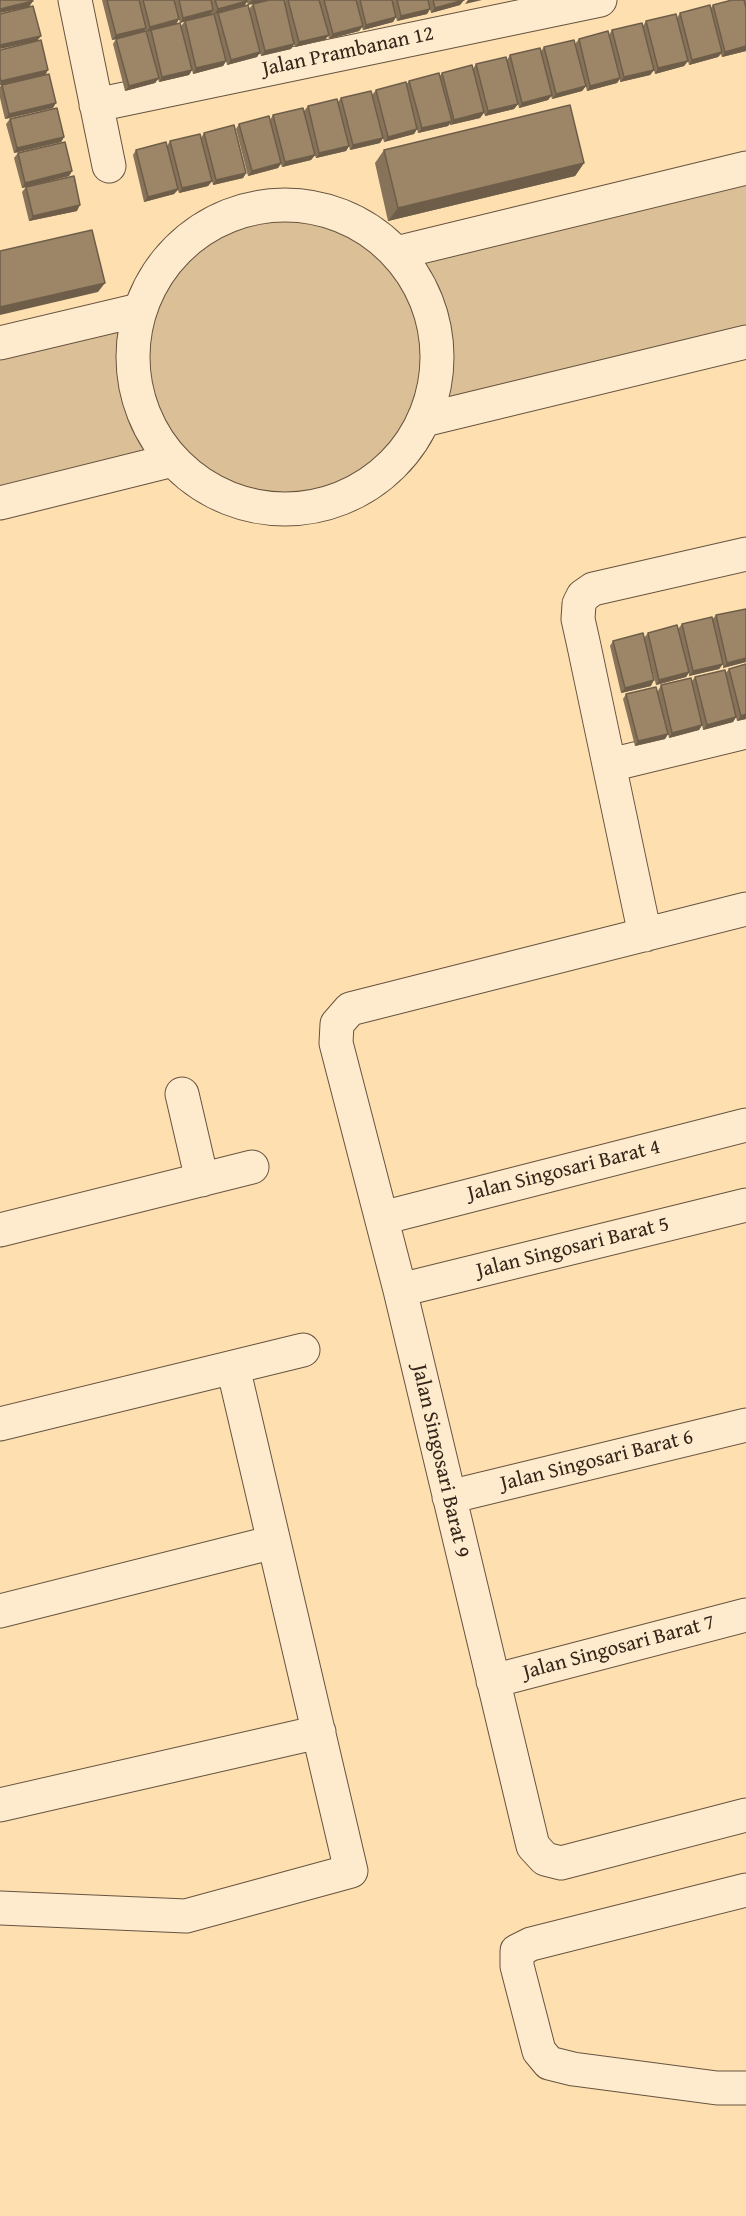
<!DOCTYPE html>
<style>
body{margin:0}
canvas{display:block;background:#fddfb0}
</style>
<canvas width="746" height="2216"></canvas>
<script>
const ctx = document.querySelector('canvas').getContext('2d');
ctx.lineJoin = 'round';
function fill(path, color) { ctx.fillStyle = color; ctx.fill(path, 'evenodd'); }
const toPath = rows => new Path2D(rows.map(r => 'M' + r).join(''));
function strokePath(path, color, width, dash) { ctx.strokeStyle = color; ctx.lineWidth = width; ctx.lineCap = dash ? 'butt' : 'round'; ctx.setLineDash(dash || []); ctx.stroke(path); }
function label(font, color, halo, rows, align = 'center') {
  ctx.font = font + ' "Gentium Book Plus",serif'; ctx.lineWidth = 4.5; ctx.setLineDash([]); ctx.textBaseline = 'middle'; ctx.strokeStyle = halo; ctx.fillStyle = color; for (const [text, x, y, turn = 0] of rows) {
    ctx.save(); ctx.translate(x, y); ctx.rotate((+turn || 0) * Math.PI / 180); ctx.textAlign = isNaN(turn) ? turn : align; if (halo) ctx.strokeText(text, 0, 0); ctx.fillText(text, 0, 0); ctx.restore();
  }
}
fill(toPath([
 [746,168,746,342,424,419,409,445,389,467,365,486,339,499,310,506,280,509,250,504,221,495,195,480,173,461,0,503,0,343,139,310,151,284,167,260,187,240,211,224,237,212,265,206,294,205,323,210,350,219,375,234,396,253]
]), '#dbc097');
const minor = toPath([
 [75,0,109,166],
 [96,105,600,0],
 '133 357a152 152 0 1 1 304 0a152 152 0 1 1-304 0Z',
 [396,253,746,168],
 [0,343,139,310],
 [424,420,746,342],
 [0,503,173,460],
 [610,765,746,732],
 [746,909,350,1009,337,1024,336,1043,400,1290,533,1846,545,1859,561,1863,746,1815],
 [645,935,584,646,578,619,579,604,583,596,593,589,746,554],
 [182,1094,202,1180],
 [382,1218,746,1125],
 [0,1230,252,1167],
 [400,1290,746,1205],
 [0,1424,303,1350],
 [449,1497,746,1425],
 [0,1611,274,1542],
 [493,1681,746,1615],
 [0,1805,319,1732],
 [746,1890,531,1944,517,1951,517,1966,539,2051,549,2063,573,2069,717,2088,746,2088],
 [0,1908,186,1916,351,1871,233,1367]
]);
strokePath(minor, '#675440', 35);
strokePath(minor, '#feeacc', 33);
fill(toPath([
 [102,0,464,0,460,5,431,13,430,9,427,14,397,21,396,17,393,22,363,30,362,27,359,31,329,39,328,35,325,40,295,47,294,44,291,49,261,56,260,52,257,57,227,65,226,61,223,66,193,74,192,70,189,75,159,82,158,79,155,83,125,91,113,44,116,39,112,40],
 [247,2,248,5,253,4,249,9,244,6],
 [179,19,180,23,185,21,181,26,176,24],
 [732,0,746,0,746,51,722,57,721,54,718,57,689,65,688,61,684,66,655,74,654,70,650,75,620,82,620,79,617,83,587,91,575,44,579,39,609,35,612,30,643,26,646,21,677,18,680,13,711,8,713,5],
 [544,47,586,86,582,91,552,99,551,96,548,100,519,108,518,104,514,109,485,116,484,113,480,118,450,125,450,123,448,126,418,133,417,129,414,134,384,142,383,138,380,143,350,150,349,146,346,151,316,158,315,155,311,160,282,167,281,164,278,168,248,176,236,129,239,124,270,120,273,115,304,111,308,106,338,102,341,98,372,95,376,90,406,85,409,81,440,76,442,73,473,69,476,64,507,60,510,55,541,51],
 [0,50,48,70,45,75,53,108,5,119,0,98,0,87,1,85,0,85],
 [10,119,64,137,61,142,14,153,6,124],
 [204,133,246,173,243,178,213,185,212,181,208,186,179,193,178,190,174,194,144,202,133,155,136,150,167,146,170,141,201,138],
 [384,150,584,163,575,176,388,221,375,163],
 [18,153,72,171,69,176,22,188,14,158],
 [26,187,77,211,29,221,22,192],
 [716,615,746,662,723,668,723,664,719,669,689,676,689,673,686,677,656,685,649,657,651,686,621,693,610,646,613,641,644,638,648,633,678,629,682,624,712,620],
 [729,669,746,719,737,721,736,717,733,722,703,730,702,725,699,730,669,738,668,734,665,739,635,746,623,699,626,694,658,691,661,685,692,681,695,677,725,674]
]), '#877359');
fill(toPath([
 [252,0,269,0,248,5],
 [464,0,460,5,431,13,435,8],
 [468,0,482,0,465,4],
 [33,1,29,7,0,13,0,9],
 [247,1,244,7,214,14,218,9],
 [430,9,427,14,397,21,401,16],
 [213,10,210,15,180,23,183,18],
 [396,17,393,22,363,30,366,25],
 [179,19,176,24,146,32,150,27],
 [363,26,359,31,329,39,333,34],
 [146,28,142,33,112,40,116,35],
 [329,35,325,40,295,47,299,42],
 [41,36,37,41,0,49,0,45],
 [294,44,291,49,261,56,265,51],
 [746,46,746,51,722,57,725,52],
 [260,52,257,57,227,65,231,60],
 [722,52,718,57,689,65,692,60],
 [226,61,223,66,193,74,196,68],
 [688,61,684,66,655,74,658,68],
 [48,70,45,75,0,85,1,81],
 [192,70,189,75,159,82,162,77],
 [654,70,650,75,620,82,624,77],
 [159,78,155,83,125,91,129,86],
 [620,78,617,83,587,91,590,86],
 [586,86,582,91,552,99,556,94],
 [552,95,548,100,519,108,522,103],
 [56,103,53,108,5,119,9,114],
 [518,104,514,109,485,116,488,111],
 [484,112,480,118,450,125,454,120],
 [452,121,448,126,418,133,422,128],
 [417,129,414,134,384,142,388,137],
 [64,137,61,142,14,153,17,148],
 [383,138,380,143,350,150,353,145],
 [349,146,346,151,316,158,319,153],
 [315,155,311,160,282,167,285,162],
 [281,163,278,168,248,176,252,171],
 [584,163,575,176,388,221,398,208],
 [72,171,69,176,22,188,25,183],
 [246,173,243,178,213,185,216,180],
 [212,181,208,186,179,193,182,188],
 [178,189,174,194,144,202,148,197],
 [80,205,77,211,29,221,33,216],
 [105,283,98,292,0,315,0,307],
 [746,658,746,662,723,668,727,663],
 [723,664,719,669,689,676,693,671],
 [689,672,686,677,656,685,659,680],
 [654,680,651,686,621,693,625,688],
 [746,714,746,719,737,721,741,716],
 [736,717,733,722,703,730,707,725],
 [702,725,699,730,669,738,672,733],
 [668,734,665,739,635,746,638,741]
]), '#6e5e49');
const building = toPath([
 [0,0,32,0,33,1,0,9,0,0],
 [107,0,139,0,146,28,116,35,107,0],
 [143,0,174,0,179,19,150,27,143,0],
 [179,0,211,0,213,10,183,18,179,0],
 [215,0,247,0,247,1,218,9,215,0],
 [269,0,284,0,294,44,265,51,253,4,269,0],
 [288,0,319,0,329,35,299,42,288,0],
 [324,0,356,0,363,26,333,34,324,0],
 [360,0,392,0,396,17,366,25,360,0],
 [397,0,428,0,430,9,401,16,397,0],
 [433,0,464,0,435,8,433,0],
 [732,0,744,0,746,8,746,46,725,52,713,5,732,0],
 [248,5,260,52,231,60,218,13,248,5],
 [710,5,722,52,692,60,680,13,710,5],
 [33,6,41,36,0,45,0,14,33,6],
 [214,14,226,61,196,68,185,21,214,14],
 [676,14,688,61,658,68,646,21,676,14],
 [180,23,192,70,162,77,151,30,180,23],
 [642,23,654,70,624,77,612,30,642,23],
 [146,31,159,78,129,86,116,39,146,31],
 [608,31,620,78,590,86,579,39,608,31],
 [41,40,48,70,1,81,0,77,0,50,41,40],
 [574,40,586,86,556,94,544,47,574,40],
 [540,48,552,95,522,103,510,55,540,48],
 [506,57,518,104,488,111,476,64,506,57],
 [472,65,484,112,454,120,442,73,472,65],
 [439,73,452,121,422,128,409,81,439,73],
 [49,74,56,103,9,114,2,85,49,74],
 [406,82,417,129,388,137,376,90,406,82],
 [371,91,383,138,353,145,341,98,371,91],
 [337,99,349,146,319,153,308,106,337,99],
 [570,105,584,163,398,208,384,150,570,105],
 [57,108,64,137,17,148,10,119,57,108],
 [303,108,315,155,285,162,273,115,303,108],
 [269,116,281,163,252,171,239,124,269,116],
 [234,125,246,173,216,180,204,133,234,125],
 [200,134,212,181,182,188,170,141,200,134],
 [65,142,72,171,25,183,18,153,65,142],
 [166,142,178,189,148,197,136,150,166,142],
 [74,176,80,205,33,216,26,187,74,176],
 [92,230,105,283,0,307,0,251,92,230],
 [746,609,746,658,727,663,716,615,746,609],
 [712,617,723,664,693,671,682,624,712,617],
 [677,625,689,672,659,680,648,633,677,625],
 [643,633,654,680,625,688,613,641,643,633],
 [746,664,746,714,741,716,729,669,746,664],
 [725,670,736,717,707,725,695,677,725,670],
 [691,678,702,725,672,733,661,685,691,678],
 [656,687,668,734,638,741,626,694,656,687]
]);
fill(building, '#9d8668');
strokePath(building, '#6e5e49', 1.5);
label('21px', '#35261b', '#feeacc', [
 ["Jalan Prambanan 12",348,52,-12],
 ["Jalan Singosari Barat 4",564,1171,-14],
 ["Jalan Singosari Barat 5",573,1248,-14],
 ["Jalan Singosari Barat 9",440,1461,77],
 ["Jalan Singosari Barat 6",597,1461,-14],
 ["Jalan Singosari Barat 7",619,1648,-15]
]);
</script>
